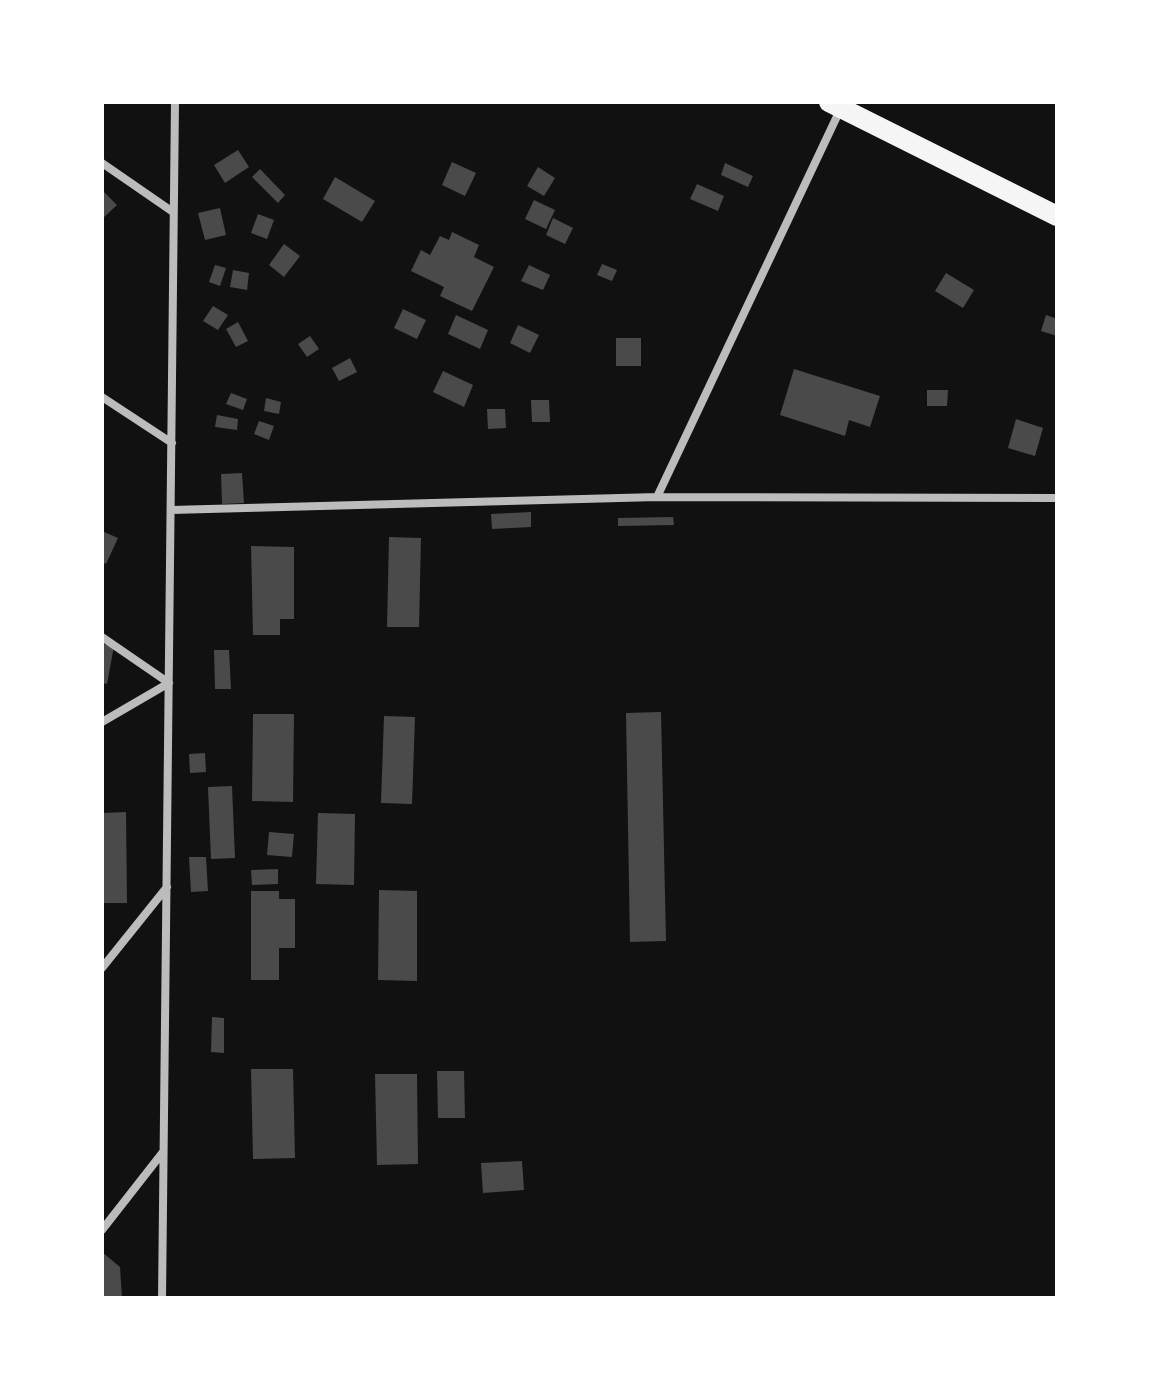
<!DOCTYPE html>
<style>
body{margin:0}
#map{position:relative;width:1159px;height:1400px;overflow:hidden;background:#111;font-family:"Open Sans",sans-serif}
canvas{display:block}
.frame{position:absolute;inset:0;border:104px solid #fff;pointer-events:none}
</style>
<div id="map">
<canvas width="1159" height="1400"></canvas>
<div class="frame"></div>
</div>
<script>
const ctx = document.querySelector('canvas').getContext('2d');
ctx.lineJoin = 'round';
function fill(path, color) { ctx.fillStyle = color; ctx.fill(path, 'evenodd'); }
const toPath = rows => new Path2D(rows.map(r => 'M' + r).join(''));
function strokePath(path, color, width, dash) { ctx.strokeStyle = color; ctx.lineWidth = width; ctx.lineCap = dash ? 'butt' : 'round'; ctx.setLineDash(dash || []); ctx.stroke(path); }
fill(toPath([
 [238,150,249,167,225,183,214,165],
 [452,162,476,173,465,196,442,185],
 [725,163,753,176,748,187,721,175],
 [538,167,555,178,544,196,527,186],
 [260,169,285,195,278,203,252,177],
 [335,177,375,201,362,222,323,199],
 [697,184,724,196,718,211,690,199],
 [102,190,117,205,102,219],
 [534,200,555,210,546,229,525,219],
 [220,208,226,235,205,240,198,213],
 [258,214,274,220,267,239,251,233],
 [553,218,573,228,565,244,546,235],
 [452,232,479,245,474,257,494,267,472,311,440,296,444,287,411,271,421,250,430,255,440,236,449,240],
 [284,244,300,256,284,277,269,265],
 [602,264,617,270,612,281,597,275],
 [215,265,226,268,220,286,209,282],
 [529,265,550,275,543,290,521,281],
 [233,270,249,273,247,290,230,287],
 [946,273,974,290,963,308,935,291],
 [213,306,228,315,218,330,203,321],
 [403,309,426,320,417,339,394,328],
 [456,315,488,330,480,349,448,334],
 [1046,315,1057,319,1057,336,1041,331],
 [238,322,248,341,236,347,226,329],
 [518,325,539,335,530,353,510,343],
 [310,336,319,349,307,357,298,344],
 [616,338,641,338,641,366,616,366],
 [350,358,357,372,339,381,332,368],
 [794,369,880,396,870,427,849,420,845,436,780,415],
 [443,371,473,385,464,407,433,392],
 [927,390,948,390,947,406,927,406],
 [231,393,247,399,243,410,226,404],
 [266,398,281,402,279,414,264,411],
 [531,400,549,400,550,422,532,422],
 [487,409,505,409,506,428,488,429],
 [217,415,238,419,237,430,215,427],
 [1016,419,1043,428,1035,456,1008,448],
 [259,421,274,426,269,440,254,434],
 [242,473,244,503,222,504,221,474],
 [531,512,531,527,492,529,491,514],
 [673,517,674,525,618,526,618,518],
 [102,531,118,538,106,564,102,562],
 [389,537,421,538,419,627,387,627],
 [251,546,294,547,294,619,280,619,280,635,253,635],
 [102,644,114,646,107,684,102,683],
 [214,650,229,650,231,689,215,689],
 [661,712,666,941,630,942,626,713],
 [253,714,294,714,293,802,252,801],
 [384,716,415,717,412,804,381,803],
 [205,753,206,772,190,773,189,754],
 [232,786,235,858,211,859,208,787],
 [126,812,127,903,102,903,102,813],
 [318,813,355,814,354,885,316,884],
 [269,832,294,834,292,857,267,855],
 [189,857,206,857,208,891,191,892],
 [278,869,278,884,252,885,251,870],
 [379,890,417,891,417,981,378,980],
 [251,891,279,891,279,899,295,899,295,948,279,948,279,980,251,980],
 [212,1017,224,1018,224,1053,211,1052],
 [251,1069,293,1069,295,1158,253,1159],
 [437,1071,464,1071,465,1118,438,1118],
 [375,1074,417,1074,418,1164,377,1165],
 [522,1161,524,1190,483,1193,481,1163],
 [102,1252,120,1267,122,1298,102,1298]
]), '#4a4a4a');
strokePath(toPath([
 [102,163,173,212],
 [102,397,172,443],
 [657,497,840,110],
 [171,510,657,497,1057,498],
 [102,637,169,683,102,722],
 [102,968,167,887],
 [102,1230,163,1152],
 [162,1298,175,102]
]), '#bcbcbc', 8);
strokePath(toPath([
 [829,102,1057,216]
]), '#f5f5f5', 20);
</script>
